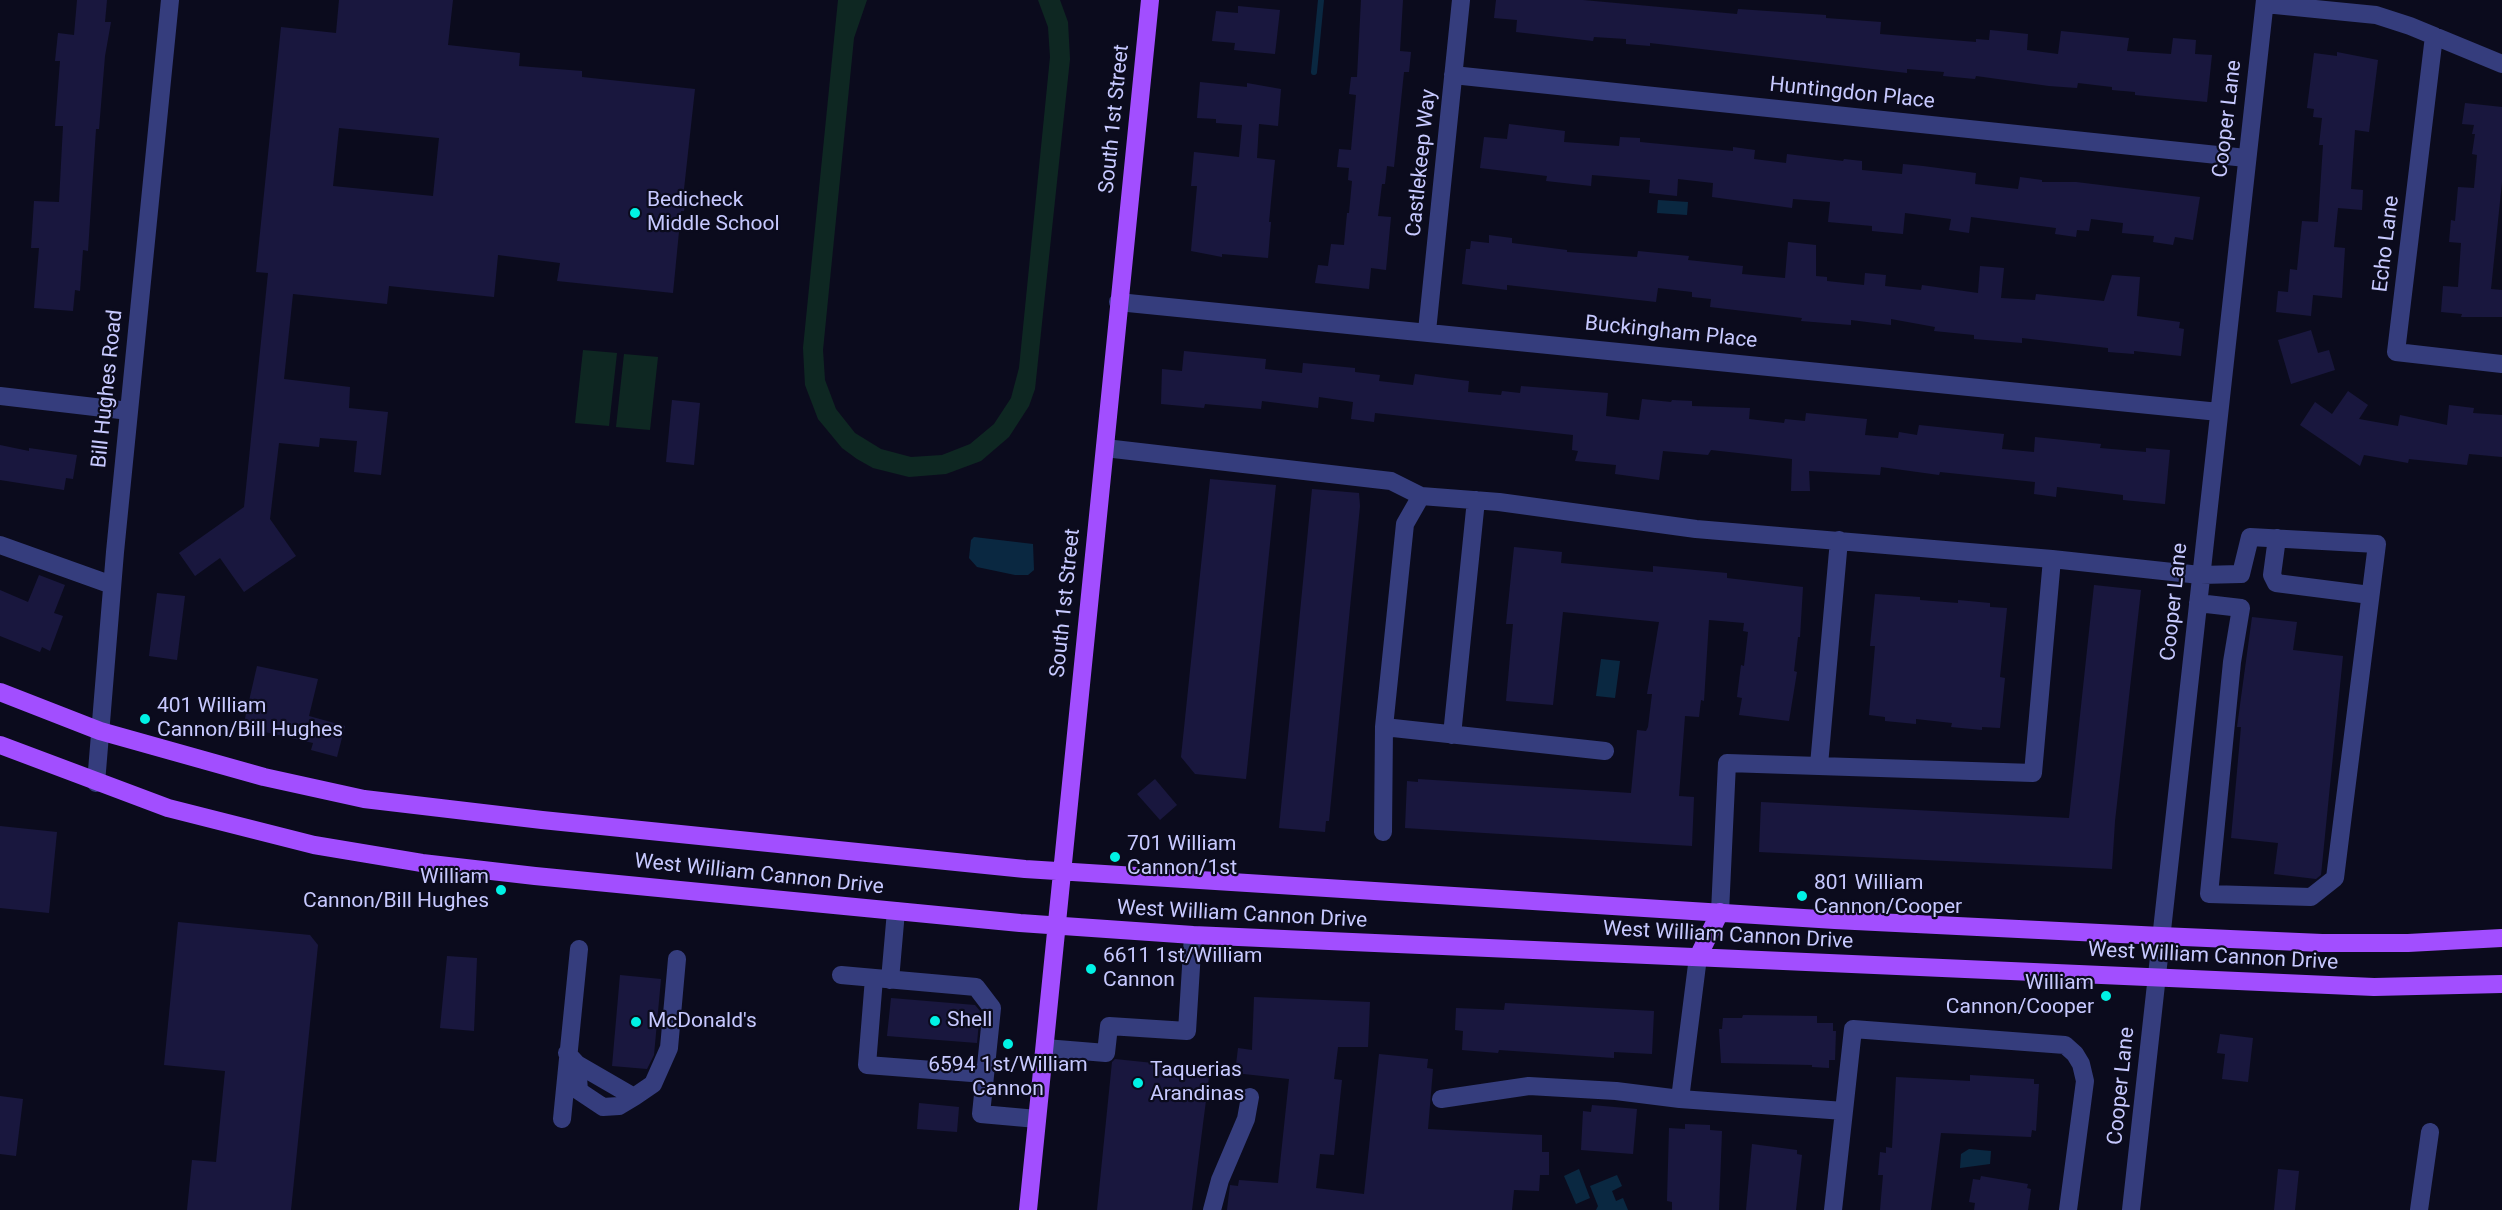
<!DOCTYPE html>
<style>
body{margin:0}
canvas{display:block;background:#0b0b1d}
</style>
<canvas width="2502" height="1210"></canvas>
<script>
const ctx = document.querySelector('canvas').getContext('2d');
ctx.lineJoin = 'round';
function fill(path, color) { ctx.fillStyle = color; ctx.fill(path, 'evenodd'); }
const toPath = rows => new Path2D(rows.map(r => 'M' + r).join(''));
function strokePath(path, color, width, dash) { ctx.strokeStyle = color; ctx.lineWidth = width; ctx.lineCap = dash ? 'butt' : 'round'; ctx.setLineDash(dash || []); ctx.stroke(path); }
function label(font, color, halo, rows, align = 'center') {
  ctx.font = font + ' Roboto,sans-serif'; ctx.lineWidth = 4.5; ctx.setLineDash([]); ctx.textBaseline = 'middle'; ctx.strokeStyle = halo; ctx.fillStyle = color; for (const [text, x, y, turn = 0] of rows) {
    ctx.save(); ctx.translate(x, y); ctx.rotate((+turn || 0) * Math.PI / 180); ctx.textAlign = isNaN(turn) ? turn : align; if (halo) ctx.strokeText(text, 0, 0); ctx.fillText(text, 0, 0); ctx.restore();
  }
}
fill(toPath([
 [838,0,867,0,854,38,823,350,825,380,836,409,855,433,881,449,911,457,942,455,970,444,994,424,1011,398,1019,368,1050,57,1048,27,1038,0,1060,0,1068,22,1070,59,1035,389,1029,406,1009,437,981,461,946,474,909,477,873,468,857,459,842,448,818,419,805,385,803,348],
 [583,350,617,353,609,426,575,423],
 [624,354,658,357,650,430,616,427]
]), '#0e2722');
fill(toPath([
 [1658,200,1688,202,1687,215,1657,213],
 [974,537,1033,544,1034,570,1028,575,1015,575,977,567,969,558,971,540],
 [1601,659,1620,661,1615,698,1596,696],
 [1969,1149,1991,1151,1990,1164,1960,1168,1961,1154],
 [1579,1169,1590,1198,1576,1204,1564,1176],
 [1617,1175,1622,1186,1612,1191,1616,1201,1623,1198,1628,1210,1596,1210,1598,1206,1590,1186]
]), '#0a2841');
strokePath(toPath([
 [1314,72,1321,0]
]), '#0a2841', 6);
fill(toPath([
 [77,0,107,0,105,22,111,22,105,56,99,129,96,129,88,251,83,250,80,291,75,290,73,311,34,308,39,248,31,248,34,201,59,202,63,126,55,126,60,61,55,61,58,33,74,35],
 [339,0,453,0,448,45,520,53,519,66,582,71,582,77,695,89,684,189,687,190,684,211,681,211,673,293,557,281,560,263,498,255,494,297,389,286,387,304,293,294,284,379,350,387,349,408,388,412,381,475,354,472,357,441,320,438,319,447,279,443,270,519,296,556,244,592,220,558,195,576,179,553,244,507,268,273,256,272,281,27,336,33],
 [339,128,439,138,433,196,333,186],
 [1361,0,1403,0,1400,51,1411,52,1409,72,1404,72,1394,167,1387,166,1385,184,1382,184,1378,216,1391,217,1386,270,1371,268,1369,289,1315,283,1318,265,1328,266,1331,244,1344,245,1347,213,1349,213,1352,181,1348,180,1349,168,1337,167,1339,149,1351,150,1356,95,1349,94,1351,77,1357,77],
 [1496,0,1583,0,1737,14,1738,9,1826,15,1826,18,1881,22,1880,34,1976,42,1976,39,1989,40,1990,30,2028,34,2027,50,2058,54,2061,31,2129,38,2127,51,2171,54,2173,38,2196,40,2195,54,2212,55,2207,102,2135,95,2135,92,2112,90,2112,87,2078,83,2077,88,2049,86,1976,76,1975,79,1943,76,1944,72,1907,69,1907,73,1650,43,1650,46,1626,44,1626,39,1594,37,1593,41,1516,32,1517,20,1494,18],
 [1238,6,1280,10,1275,54,1234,50,1235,43,1212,41,1216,11,1238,13],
 [2337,52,2378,60,2369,132,2355,130,2351,189,2363,190,2362,210,2338,208,2334,247,2345,248,2342,298,2313,295,2311,316,2276,312,2278,291,2288,292,2290,269,2297,270,2302,221,2318,222,2323,145,2319,145,2322,118,2313,117,2314,109,2307,108,2314,53,2337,56],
 [1200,82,1247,87,1247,83,1281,89,1278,126,1259,124,1257,158,1275,160,1269,222,1271,222,1268,258,1222,254,1222,257,1191,251,1197,186,1191,186,1194,152,1239,157,1242,125,1216,123,1216,119,1197,118],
 [2465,103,2502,107,2502,182,2491,289,2502,290,2502,317,2461,317,2462,314,2441,312,2443,286,2458,287,2461,243,2449,242,2451,220,2455,221,2458,187,2474,188,2477,155,2472,154,2475,134,2472,134,2474,125,2462,124],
 [1509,124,1565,131,1564,142,1619,146,1620,137,1640,138,1640,142,1733,151,1733,147,1755,150,1754,159,1786,163,1787,154,1843,161,1844,159,1862,161,1862,170,1902,174,1903,164,1923,166,1976,173,1975,184,2018,189,2020,177,2042,180,2042,182,2076,182,2200,197,2193,240,2175,237,2173,245,2153,242,2154,236,2122,233,2123,223,2091,219,2089,231,2077,230,2076,237,2055,234,2056,228,1971,217,1969,233,1949,230,1951,219,1905,213,1903,234,1872,231,1872,226,1828,222,1830,202,1793,199,1792,208,1712,197,1713,183,1678,179,1677,196,1649,193,1650,180,1592,175,1591,186,1546,181,1547,176,1480,168,1484,137,1507,139],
 [1489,235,1512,238,1512,243,1567,250,1567,252,1637,257,1638,251,1689,256,1688,260,1743,266,1742,274,1785,278,1788,242,1816,245,1816,276,1827,277,1827,281,1864,285,1865,273,1886,275,1885,286,1921,290,1922,285,1978,293,1980,266,2004,268,2001,298,2035,300,2036,294,2104,301,2112,275,2140,277,2137,316,2180,322,2179,328,2184,329,2181,356,2134,351,2134,354,2108,352,2108,348,2022,338,2022,343,1974,339,1974,335,1934,331,1935,327,1891,319,1891,325,1851,320,1851,325,1801,321,1802,318,1710,307,1711,299,1692,297,1692,292,1658,288,1656,302,1507,285,1507,290,1462,284,1466,249,1470,249,1471,241,1489,243],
 [2311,330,2318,353,2329,350,2335,370,2291,384,2278,340],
 [1184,351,1266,359,1265,369,1302,373,1303,363,1355,368,1355,372,1380,375,1379,381,1413,385,1415,374,1437,377,1469,381,1468,392,1501,395,1502,391,1520,393,1521,386,1608,393,1606,416,1639,420,1642,399,1671,402,1672,400,1692,401,1692,406,1750,408,1749,419,1784,423,1785,419,1805,421,1806,413,1867,419,1865,435,1898,438,1899,432,1917,435,1919,425,2004,434,2002,449,2034,452,2035,437,2101,444,2100,448,2146,452,2146,448,2170,450,2165,504,2123,500,2123,495,2057,487,2056,497,2034,494,2035,482,1940,472,1939,475,1881,467,1880,475,1809,471,1810,491,1791,491,1792,459,1711,450,1708,455,1663,451,1659,480,1615,474,1616,465,1575,461,1578,451,1572,450,1573,435,1375,413,1374,422,1351,419,1353,402,1319,397,1318,408,1262,401,1261,409,1205,404,1204,408,1161,404,1162,369,1182,371],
 [2348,391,2368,405,2359,419,2398,426,2400,415,2447,425,2449,405,2474,408,2473,413,2502,415,2502,457,2469,454,2467,465,2409,459,2408,463,2364,455,2360,466,2300,425,2315,402,2332,414],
 [672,400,700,403,694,465,666,462],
 [0,445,29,451,29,448,77,455,73,479,66,478,64,490,0,480],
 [1210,479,1276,485,1246,779,1195,774,1181,757],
 [1312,489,1359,493,1360,506,1329,821,1326,821,1325,832,1279,828],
 [1514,547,1562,552,1561,563,1653,572,1653,566,1727,573,1727,578,1803,587,1800,637,1798,637,1794,671,1797,672,1789,721,1739,715,1742,698,1737,697,1741,665,1744,666,1748,632,1743,631,1744,623,1709,620,1704,701,1701,700,1699,717,1685,716,1679,796,1694,797,1692,846,1405,828,1407,781,1418,782,1418,779,1631,793,1637,730,1646,731,1648,727,1652,694,1647,694,1659,622,1563,612,1553,705,1506,701,1513,624,1506,624],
 [39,575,65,585,54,613,63,616,50,651,42,647,40,652,0,636,0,590,28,602],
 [2094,585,2141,590,2115,821,2112,869,1759,852,1761,802,2069,818],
 [157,593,185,596,177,660,149,656],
 [1875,594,1920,597,1920,600,1958,603,1958,600,1990,603,1990,607,2007,608,2000,677,2005,678,2000,728,1982,727,1982,730,1951,727,1952,723,1916,719,1916,724,1885,721,1885,717,1869,715,1875,646,1870,646],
 [2252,617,2297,622,2293,650,2343,656,2321,875,2316,879,2274,874,2278,843,2231,838,2241,727,2237,727],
 [257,666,318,679,309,716,345,726,337,757,311,750,313,743,243,727],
 [1155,779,1177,805,1160,820,1137,794],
 [0,826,57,832,49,913,0,908],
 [178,922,310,935,318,945,291,1210,187,1210,192,1160,216,1162,225,1071,164,1065],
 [447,956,477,958,474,1031,440,1028],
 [620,975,661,979,654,1055,647,1069,612,1066],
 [1254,997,1370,1002,1368,1047,1338,1047,1334,1079,1342,1080,1334,1155,1320,1154,1316,1188,1364,1194,1379,1054,1428,1059,1427,1068,1433,1069,1428,1129,1542,1135,1542,1152,1549,1152,1549,1175,1540,1175,1539,1191,1514,1190,1512,1210,1227,1210,1230,1185,1238,1186,1239,1180,1278,1183,1289,1079,1235,1073,1238,1048,1252,1050],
 [891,998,975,1005,980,1011,977,1043,887,1036],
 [1505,1003,1654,1011,1652,1054,1614,1052,1614,1058,1499,1050,1498,1053,1462,1050,1463,1031,1455,1030,1456,1008,1504,1010],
 [1743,1015,1817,1016,1817,1023,1833,1023,1833,1031,1836,1031,1835,1060,1829,1060,1829,1068,1812,1067,1812,1065,1721,1063,1719,1029,1722,1029,1723,1018,1742,1018],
 [2220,1034,2253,1038,2248,1082,2222,1079,2225,1054,2217,1053],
 [1115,1059,1210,1069,1192,1210,1097,1210,1112,1062],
 [1970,1075,2034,1079,2034,1084,2039,1084,2036,1131,2032,1130,2031,1137,1941,1133,1931,1210,1880,1210,1883,1175,1878,1175,1880,1152,1886,1153,1886,1147,1892,1148,1896,1077,1970,1081],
 [0,1096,23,1099,16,1156,0,1154],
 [919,1103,959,1107,957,1132,917,1129],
 [1592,1105,1637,1109,1633,1154,1581,1150,1583,1111,1591,1112],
 [1685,1124,1710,1125,1710,1130,1722,1131,1719,1210,1672,1210,1672,1202,1667,1201,1669,1128,1685,1129],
 [1752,1144,1797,1150,1797,1154,1802,1155,1796,1210,1746,1210],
 [2278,1169,2299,1171,2295,1210,2274,1210],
 [1981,1176,2028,1184,2027,1188,2031,1189,2028,1210,1974,1210,1975,1203,1969,1202,1973,1179,1980,1180]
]), '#19173e');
strokePath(toPath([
 [2265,4,2376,15,2410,26,2502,64],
 [2434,36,2396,352,2502,364],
 [1453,75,2246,158],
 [1118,302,2219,412],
 [1427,331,1461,0],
 [0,396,129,411],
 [1105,448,1391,481,1421,496,1499,502,1696,529,2052,559,2200,575,2241,574,2250,537,2377,544,2335,878,2311,897,2209,894,2232,662,2241,608,2198,603],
 [2277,538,2272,575,2276,583,2370,595],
 [0,545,112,585],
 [1384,727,1605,751],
 [1452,735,1476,500],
 [1819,765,1839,540],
 [96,783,115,552,170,0],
 [1383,832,1384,727,1405,524,1421,496],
 [1720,912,1727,763,2033,773,2052,559],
 [1698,957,1680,1099,1844,1111,1833,1210],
 [841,975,976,987,992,1008,981,1114,1037,1119],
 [874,978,867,1065,985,1074],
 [890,980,896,911],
 [1045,1048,1106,1053,1109,1026,1187,1031,1193,935],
 [567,1053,577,1064,634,1097,653,1084,669,1048,677,959],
 [577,1064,579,1091,603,1107,619,1106,634,1097],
 [1441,1099,1529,1086,1616,1091,1680,1099],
 [1844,1111,1853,1029,2065,1045,2075,1054,2081,1064,2085,1081,2068,1210],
 [562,1119,579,949],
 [1212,1210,1220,1180,1246,1119,1250,1097],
 [2131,1210,2265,0],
 [2419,1210,2430,1132]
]), '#353d7d', 18);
strokePath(toPath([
 [0,692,100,731,264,777,364,799,542,820,1025,869,1835,920,2161,936,2322,943,2408,943,2502,938],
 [0,745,168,808,314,845,422,863,535,876,1020,923,1193,935,2374,987,2502,984],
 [1698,957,1720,912],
 [1028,1210,1150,0]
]), '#a24eff', 18);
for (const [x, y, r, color] of [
 [635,213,6,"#00f2e5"],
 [145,719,6,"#00f2e5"],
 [1115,857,6,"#00f2e5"],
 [501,890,6,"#00f2e5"],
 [1802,896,6,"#00f2e5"],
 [1091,969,6,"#00f2e5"],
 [2106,996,6,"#00f2e5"],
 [935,1021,6,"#00f2e5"],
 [636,1022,6,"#00f2e5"],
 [1008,1044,6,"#00f2e5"],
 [1138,1083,6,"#00f2e5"]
]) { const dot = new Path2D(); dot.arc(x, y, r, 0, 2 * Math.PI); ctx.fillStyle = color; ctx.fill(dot); strokePath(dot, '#0b0b1d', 2); }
label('21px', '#c7c9ff', '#0b0b1d', [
 ["Huntingdon Place",1852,94,6],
 ["South 1st Street",1115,119,-84],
 ["Cooper Lane",2228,119,-83],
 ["Castlekeep Way",1422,163,-84],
 ["Echo Lane",2387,244,-83],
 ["Buckingham Place",1671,333,6],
 ["Bill Hughes Road",108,389,-84],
 ["Cooper Lane",2175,602,-84],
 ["South 1st Street",1066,603,-84],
 ["West William Cannon Drive",759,875,6],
 ["West William Cannon Drive",1242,915,3],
 ["West William Cannon Drive",1728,936,3],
 ["West William Cannon Drive",2213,957,3],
 ["Cooper Lane",2122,1086,-84]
]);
label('21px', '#c7c9ff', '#0b0b1d', [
 ["Bedicheck",647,201],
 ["Middle School",647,225],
 ["401 William",157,707],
 ["Cannon/Bill Hughes",157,731],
 ["701 William",1127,845],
 ["Cannon/1st",1127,869],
 ["William",489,878,"right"],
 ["Cannon/Bill Hughes",489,902,"right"],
 ["801 William",1814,884],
 ["Cannon/Cooper",1814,908],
 ["6611 1st/William",1103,957],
 ["Cannon",1103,981],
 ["William",2094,984,"right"],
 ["Cannon/Cooper",2094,1008,"right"],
 ["Shell",947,1021],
 ["McDonald's",648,1022],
 ["6594 1st/William",1008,1066,"center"],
 ["Cannon",1008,1090,"center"],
 ["Taquerias",1150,1071],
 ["Arandinas",1150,1095]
], 'left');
</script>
